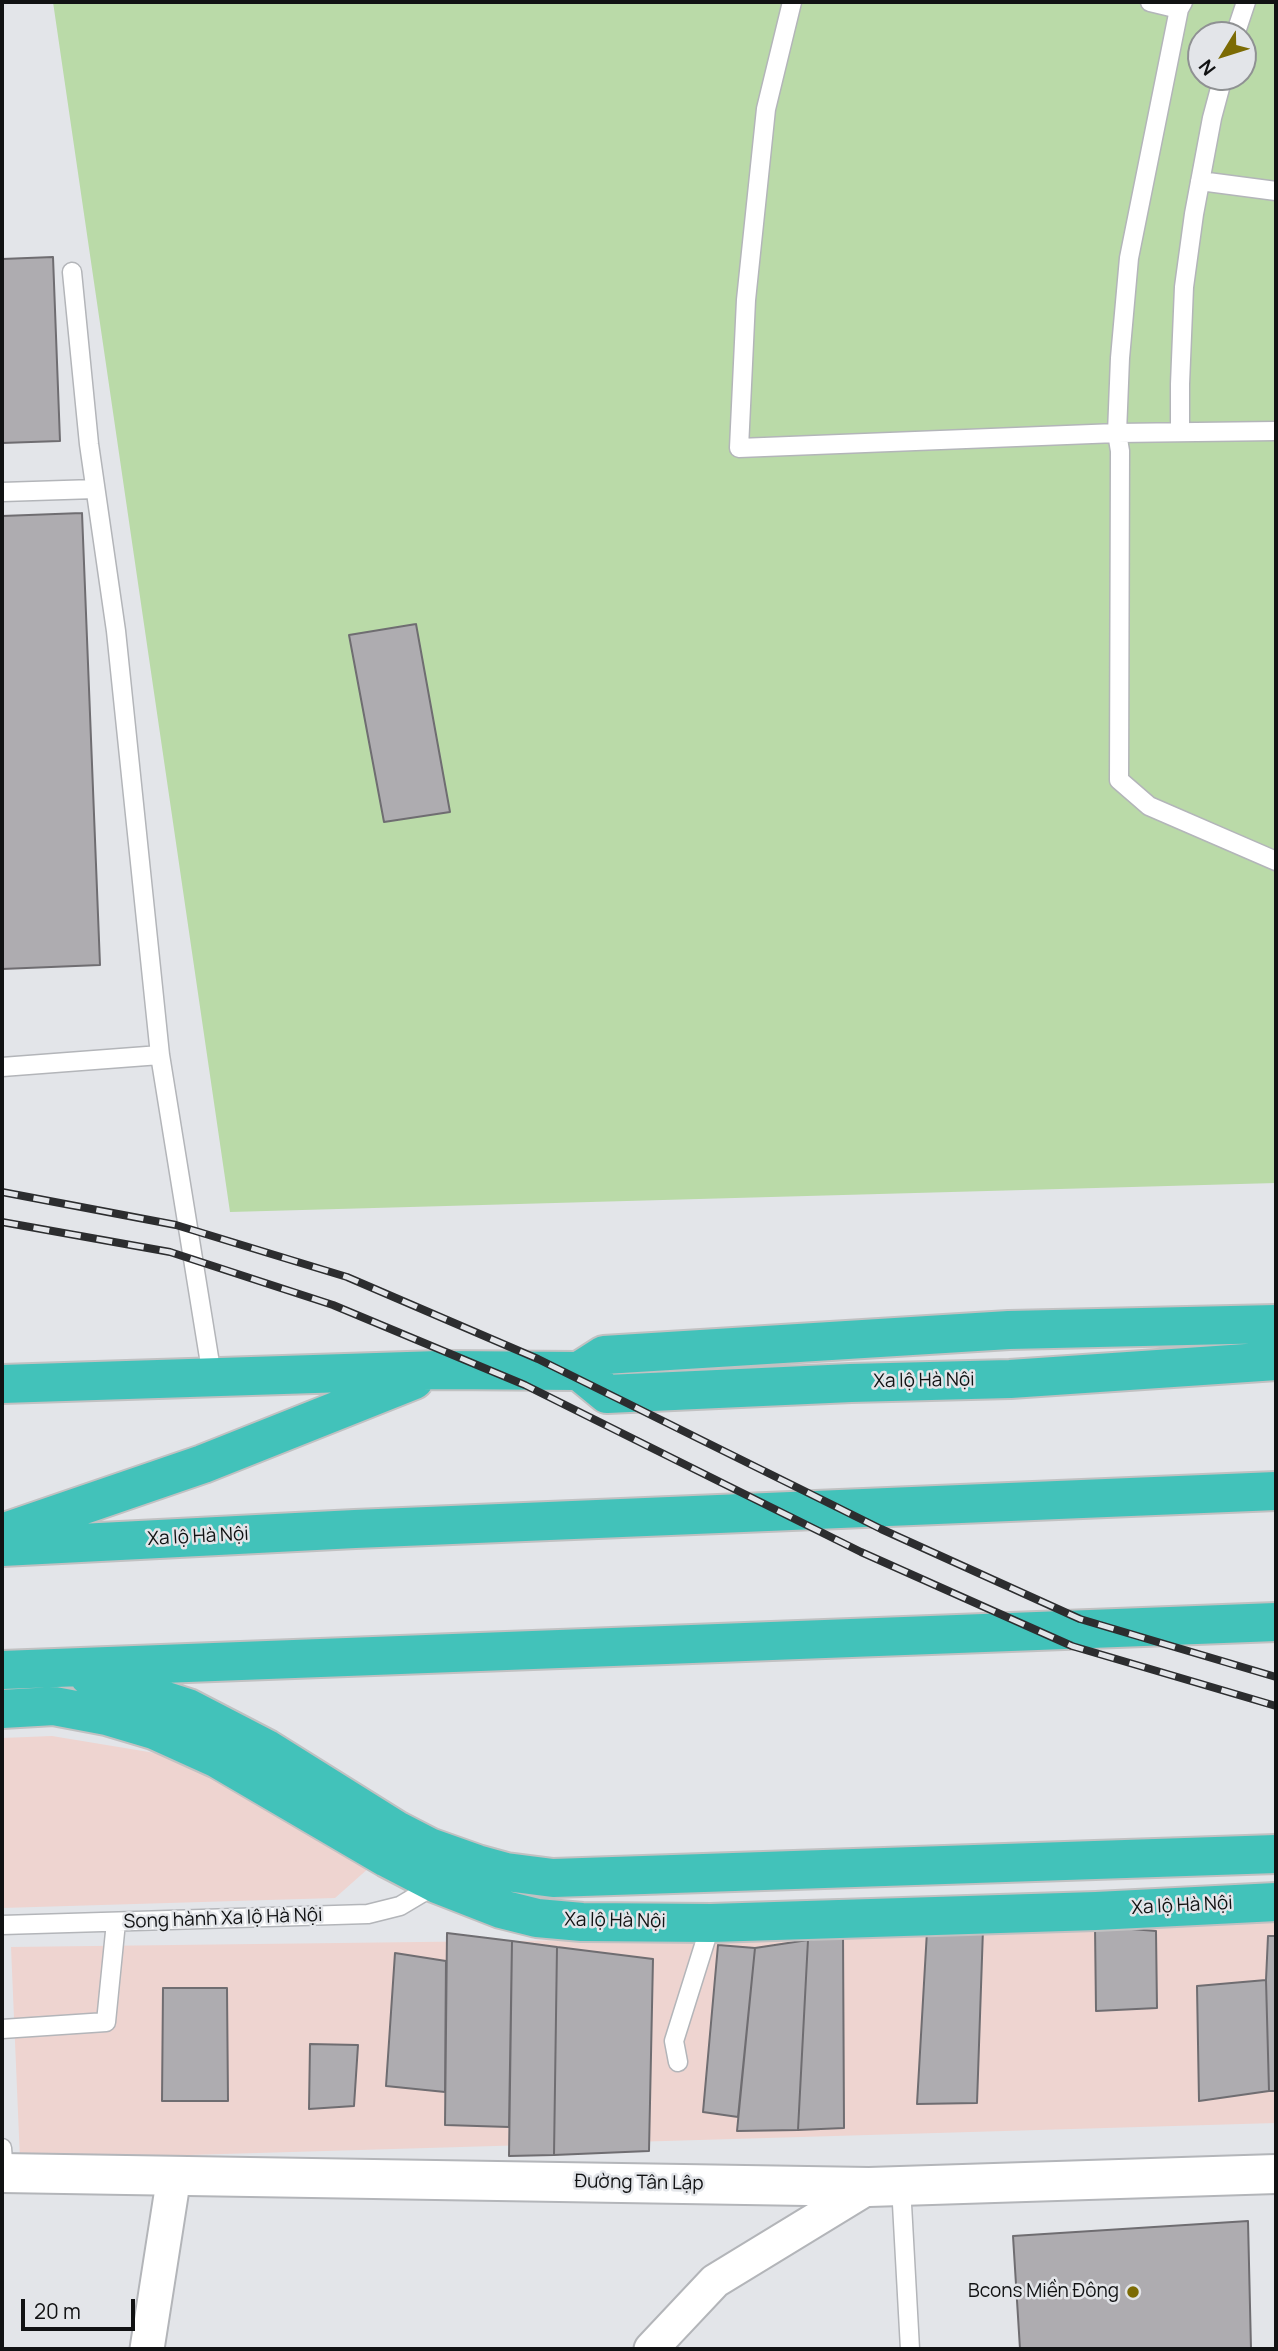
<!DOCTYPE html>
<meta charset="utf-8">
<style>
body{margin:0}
#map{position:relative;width:1278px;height:2351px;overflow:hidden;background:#e3e5e9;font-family:Manrope,sans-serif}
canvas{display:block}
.frame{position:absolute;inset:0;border:4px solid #111213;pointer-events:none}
.north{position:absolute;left:1187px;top:21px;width:70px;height:70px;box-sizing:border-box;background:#e3e5e9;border:2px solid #8f9193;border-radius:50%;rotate:232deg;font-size:19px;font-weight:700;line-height:28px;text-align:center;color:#111213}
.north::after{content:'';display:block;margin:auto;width:24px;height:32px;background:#7c6b04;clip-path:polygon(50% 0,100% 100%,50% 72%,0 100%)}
.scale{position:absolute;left:21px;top:2299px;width:114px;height:32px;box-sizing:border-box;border:4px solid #111213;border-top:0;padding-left:9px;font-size:21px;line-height:24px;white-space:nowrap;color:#111213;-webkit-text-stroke:5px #e3e5e9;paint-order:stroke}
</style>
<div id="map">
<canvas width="1278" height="2351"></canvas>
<div class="frame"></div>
<div class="north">N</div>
<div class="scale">20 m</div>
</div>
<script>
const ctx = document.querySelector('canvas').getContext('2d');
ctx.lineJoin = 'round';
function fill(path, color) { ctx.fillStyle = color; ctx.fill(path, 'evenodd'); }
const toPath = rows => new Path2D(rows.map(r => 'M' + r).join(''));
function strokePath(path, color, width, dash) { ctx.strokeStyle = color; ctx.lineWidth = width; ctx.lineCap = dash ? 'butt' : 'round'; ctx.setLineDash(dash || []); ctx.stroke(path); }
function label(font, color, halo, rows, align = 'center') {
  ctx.font = font + ' Manrope,sans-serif'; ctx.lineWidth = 5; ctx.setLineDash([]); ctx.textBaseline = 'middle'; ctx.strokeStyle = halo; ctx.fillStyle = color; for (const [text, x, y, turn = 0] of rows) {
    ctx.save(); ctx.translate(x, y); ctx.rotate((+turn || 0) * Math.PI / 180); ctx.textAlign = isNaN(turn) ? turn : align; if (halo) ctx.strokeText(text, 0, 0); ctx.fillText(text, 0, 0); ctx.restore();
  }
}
fill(toPath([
 [52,1736,173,1756,370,1867,335,1898,2,1908,2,1738],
 [1276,1922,1276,2123,20,2160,11,1947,584,1940]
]), '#eed4d0');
fill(toPath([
 [53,2,1276,2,1276,1183,230,1212],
 [1201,35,1243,35,1243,77,1201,77]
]), '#badaa8');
const building = toPath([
 [53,257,60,441,2,443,2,259,53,257],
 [82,513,100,965,2,969,2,516,82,513],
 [416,624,450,812,384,822,349,635,416,624],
 [1095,1926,1156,1931,1157,2008,1096,2011,1095,1926],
 [983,1929,977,2103,917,2104,927,1931,983,1929],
 [447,1933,512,1941,509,2127,445,2125,447,1933],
 [843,1933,844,2128,798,2130,808,1940,843,1933],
 [1268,1936,1276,1936,1276,2091,1269,2091,1266,1980,1268,1936],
 [808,1940,798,2130,737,2131,755,1948,808,1940],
 [512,1941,557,1947,554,2155,509,2156,512,1941],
 [718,1945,755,1948,738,2117,703,2112,718,1945],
 [557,1947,653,1959,649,2151,554,2155,557,1947],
 [395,1953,446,1961,445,2092,386,2086,395,1953],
 [1266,1980,1269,2091,1199,2101,1197,1986,1266,1980],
 [163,1988,227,1988,228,2101,162,2101,163,1988],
 [310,2044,358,2045,354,2106,309,2109,310,2044],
 [1248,2221,1251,2349,1020,2349,1013,2236,1248,2221]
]);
fill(building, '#aeacb0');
strokePath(building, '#6f6d71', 2);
const lane = toPath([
 [792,2,766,109,746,300,739,448,1117,433,1276,431],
 [1150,2,1179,9],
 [1183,2,1179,9,1129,258,1120,358,1117,433,1120,451,1119,780,1149,806,1276,861],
 [1235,35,1246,2],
 [1200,181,1276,191],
 [72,272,89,444,116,631,160,1055,212,1376],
 [1180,432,1180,384,1184,287,1194,214,1212,118,1223,77],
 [2,492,95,489],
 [2,1067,160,1055],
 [2,1925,368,1914,400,1906,437,1884],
 [2,2029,106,2022,116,1922],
 [678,2062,674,2041,711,1923],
 [2,2148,4,2173],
 [901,2186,910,2349]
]);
const street = toPath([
 [147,2349,174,2176],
 [651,2349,715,2281,869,2187]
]);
const secondary = toPath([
 [2,2173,869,2187,1276,2174]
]);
const highway = toPath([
 [579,1371,607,1394,851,1383,1010,1379,1276,1361],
 [2,1384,439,1370,579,1371,604,1355,1009,1330,1276,1324],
 [2,1533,203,1464,414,1380],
 [2,1547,355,1529,1276,1491],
 [2,1670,1276,1622],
 [89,1676,188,1708,267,1749,398,1831,429,1847,477,1864,506,1872,553,1878,1276,1854],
 [2,1709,54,1706,107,1716,154,1730,218,1759,387,1858,437,1884,501,1909,537,1918,582,1922,711,1923,1096,1911,1276,1902]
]);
strokePath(lane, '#b3b5b9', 21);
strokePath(street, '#b3b5b9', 37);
strokePath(secondary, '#b3b5b9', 42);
strokePath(highway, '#c1c1c2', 42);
strokePath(lane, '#fff', 18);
strokePath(street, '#fff', 33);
strokePath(secondary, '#fff', 38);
strokePath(highway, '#42c2ba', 38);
const rail = toPath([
 [2,1192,176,1225,347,1277,538,1359,881,1529,1080,1619,1276,1677],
 [2,1222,170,1252,333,1305,525,1385,861,1552,1072,1646,1276,1706]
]);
strokePath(rail, '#2c2d2f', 8);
strokePath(rail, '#e3e5e9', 5, [16]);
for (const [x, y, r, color] of [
 [1133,2292,7,"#7c6b04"]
]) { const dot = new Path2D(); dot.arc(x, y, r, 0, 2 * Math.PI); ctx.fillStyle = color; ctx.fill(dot); strokePath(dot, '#e3e5e9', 2.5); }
label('19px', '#111213', '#e3e5e9', [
 ["Xa lộ Hà Nội",924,1381,-1],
 ["Xa lộ Hà Nội",198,1537,-3],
 ["Xa lộ Hà Nội",1182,1906,-3],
 ["Song hành Xa lộ Hà Nội",223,1919,-2],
 ["Xa lộ Hà Nội",615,1921,1],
 ["Đường Tân Lập",639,2183,1]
]);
label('19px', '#111213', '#e3e5e9', [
 ["Bcons Miền Đông",1119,2292]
], 'right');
</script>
